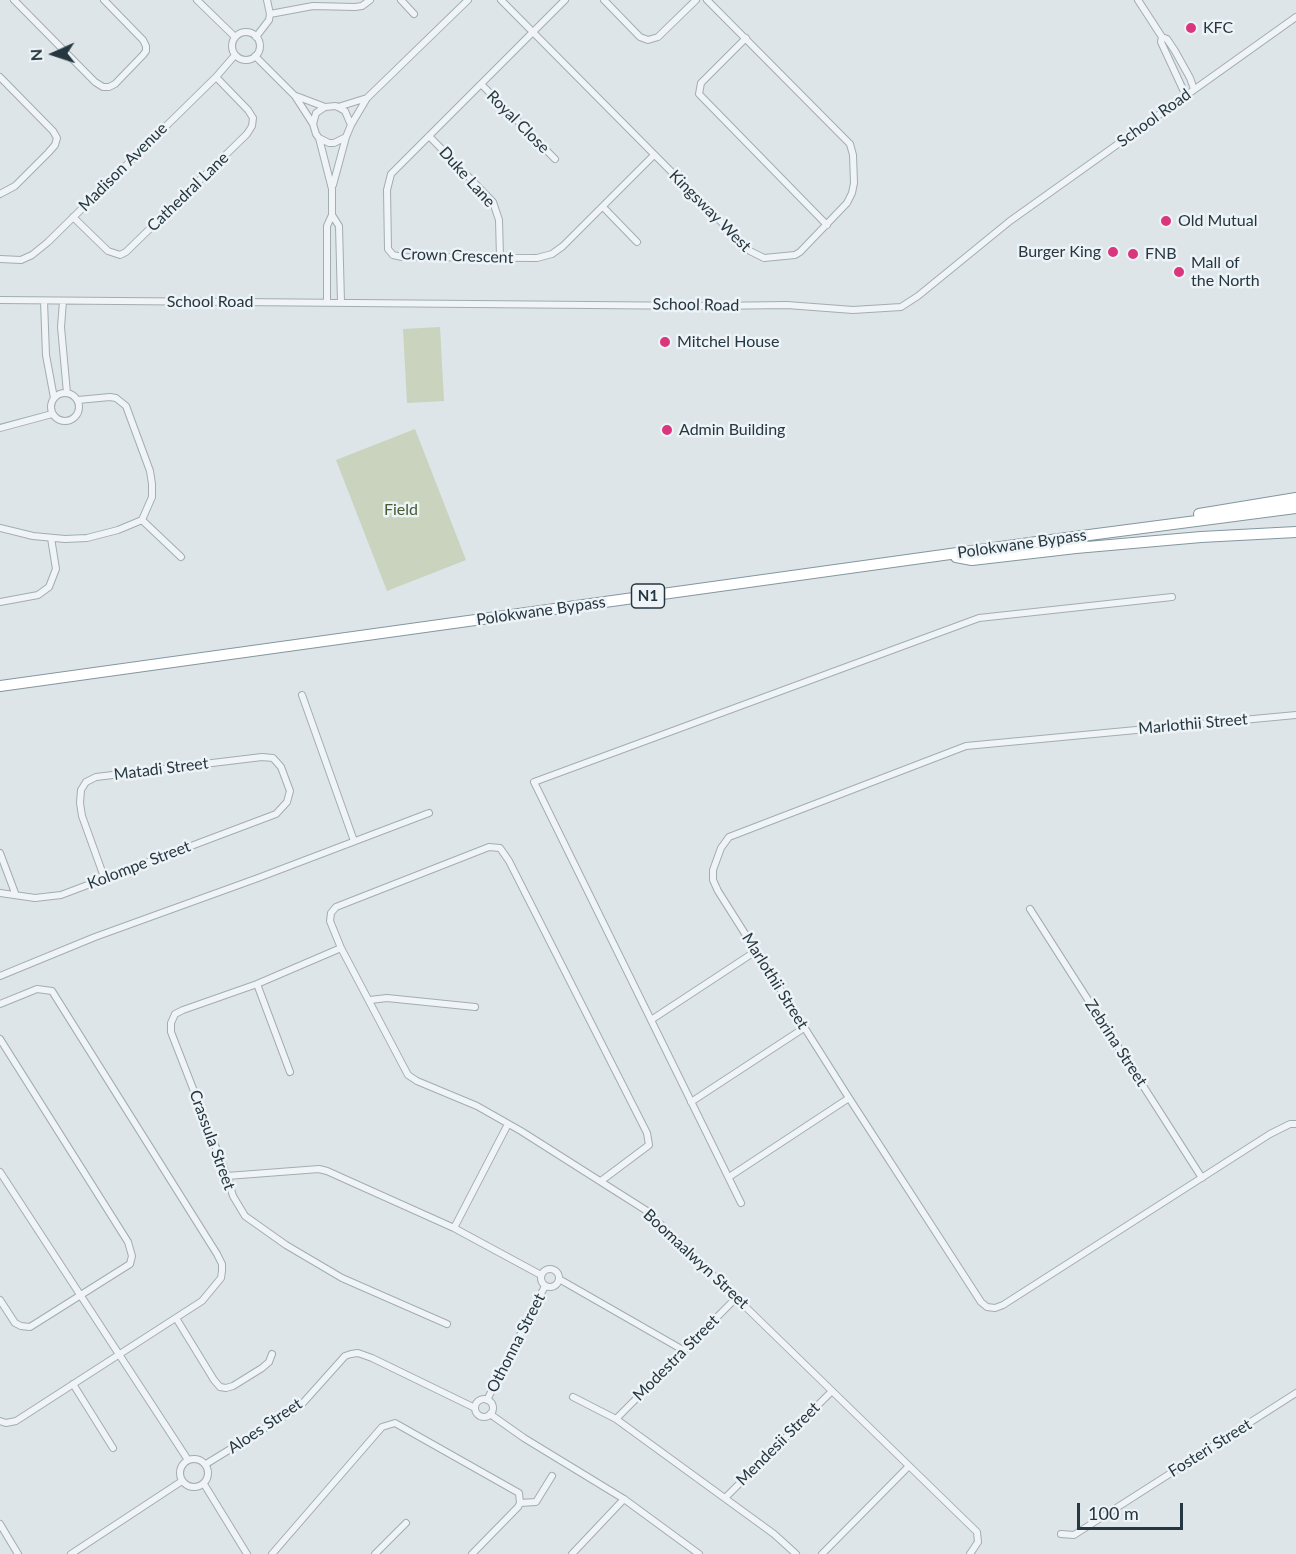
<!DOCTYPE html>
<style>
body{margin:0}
#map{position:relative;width:1296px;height:1554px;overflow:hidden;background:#dde5e8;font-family:Lato,sans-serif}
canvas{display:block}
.north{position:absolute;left:24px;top:24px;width:60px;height:60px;-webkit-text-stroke:4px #edf3f6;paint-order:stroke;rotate:267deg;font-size:16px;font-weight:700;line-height:24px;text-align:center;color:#253740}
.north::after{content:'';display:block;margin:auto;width:21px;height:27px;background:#253740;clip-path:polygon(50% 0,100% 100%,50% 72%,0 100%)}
.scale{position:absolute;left:1077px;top:1503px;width:106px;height:27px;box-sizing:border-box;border:3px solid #253740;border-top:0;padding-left:8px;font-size:18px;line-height:21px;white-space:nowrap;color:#253740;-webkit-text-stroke:4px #edf3f6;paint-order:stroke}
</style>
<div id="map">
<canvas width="1296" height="1554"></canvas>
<div class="north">N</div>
<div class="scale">100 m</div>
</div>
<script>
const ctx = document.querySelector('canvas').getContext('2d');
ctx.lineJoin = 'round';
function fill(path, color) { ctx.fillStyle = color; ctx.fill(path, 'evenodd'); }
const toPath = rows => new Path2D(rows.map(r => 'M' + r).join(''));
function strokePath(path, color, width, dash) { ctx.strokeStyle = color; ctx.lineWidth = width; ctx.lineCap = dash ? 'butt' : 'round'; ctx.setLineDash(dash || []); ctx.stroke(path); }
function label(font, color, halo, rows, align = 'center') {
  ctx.font = font + ' Lato,sans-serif'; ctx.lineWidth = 5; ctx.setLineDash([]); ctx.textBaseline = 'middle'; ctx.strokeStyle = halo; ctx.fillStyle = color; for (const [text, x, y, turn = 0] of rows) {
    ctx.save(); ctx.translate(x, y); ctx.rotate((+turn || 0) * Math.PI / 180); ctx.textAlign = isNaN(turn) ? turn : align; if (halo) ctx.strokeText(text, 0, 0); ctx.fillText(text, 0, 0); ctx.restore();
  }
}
fill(toPath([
 [440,327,444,401,407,403,403,329],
 [415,429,466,560,387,591,336,460]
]), '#c9d3bd');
const street = toPath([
 [14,0,95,82,103,87,109,87,115,84,143,55,146,51,146,46,143,40,104,0],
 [197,0,235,37],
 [401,0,414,14],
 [501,0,750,251,764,258,795,255,800,252,847,203,852,193,854,183,853,155,850,144,707,0],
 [565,0,391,174,387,190,388,249,393,255,402,257,537,258,552,254,563,246,654,155],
 [604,0,640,37,648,40,658,37,696,0],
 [1138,0,1162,37,1167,39,1175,51,1190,78,1194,89],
 [270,14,313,6,355,7,362,6,370,0],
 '232 46a14 14 0 1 1 28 0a14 14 0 1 1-28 0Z',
 [256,37,269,20,270,14,267,0],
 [1162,37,1161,42,1186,96],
 [746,38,701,83,699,94,827,225],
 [255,56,295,96,313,124],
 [0,77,53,131,57,138,55,145,48,153,15,186,0,194],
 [481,84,555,159],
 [296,96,325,107],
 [338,107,367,98],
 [351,125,367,98,468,0],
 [429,136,493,202,499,220,500,257],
 [319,138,329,143,334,143,346,137,351,125,345,111,336,106,325,107,316,113,313,124,316,134,319,138,332,189,332,215,327,226,327,302],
 [333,185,346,137],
 [603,207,637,242],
 [332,215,339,226,341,302],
 [73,217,108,251,120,255,126,252,247,134,252,126,253,118,248,110,216,77],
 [0,259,21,260,32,255,48,242,216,77,235,55],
 [0,300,708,306,787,305,853,310,901,307,918,296,1010,221,1296,17],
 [44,301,46,355,54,398],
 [63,301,61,327,67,393],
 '51 407a14 14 0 1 1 28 0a14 14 0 1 1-28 0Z',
 [0,428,52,414],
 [142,520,181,557],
 [0,528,33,536,65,539,87,538,118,530,142,520,152,497,152,484,150,471,126,406,116,398,110,397,78,400],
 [0,602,38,595,49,587,56,569,51,538],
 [302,695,354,841],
 [1296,715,966,746,729,837,721,848,713,870,713,880,718,891,849,1098,981,1302,987,1307,995,1308,1003,1305,1270,1134,1290,1124,1296,1124],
 [0,853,15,893],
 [0,893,35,898,61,895,276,814,287,802,290,791,281,767,273,758,262,757,96,777,86,782,81,790,80,803,82,816,104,877],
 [1030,909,1202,1178],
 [341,948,257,984,183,1010,175,1014,171,1023,171,1032,227,1176,233,1196,245,1216,286,1245,342,1278,447,1324],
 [0,976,95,937,258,878,429,813],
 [257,984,290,1072],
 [370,1000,387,998,475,1007],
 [0,1004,37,989,52,991,217,1254,222,1264,222,1271,221,1278,202,1301,16,1421,6,1423,0,1421],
 [651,1020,756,951],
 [0,1039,128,1242,132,1256,130,1264,30,1327,21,1326,15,1323,0,1300],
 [691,1102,804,1028],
 [0,1172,188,1460],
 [227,1176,319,1169,327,1171,454,1228,541,1275],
 [729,1177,849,1098],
 [601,1181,649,1145,647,1133,509,861,500,848,489,847,336,907,331,913,330,921,341,948,408,1075,417,1081,477,1106,521,1131,647,1211,977,1532,978,1542,970,1554],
 [741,1203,534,782,979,618,1172,597],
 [454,1228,508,1124],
 '541 1278a9 9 0 1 1 18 0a9 9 0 1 1-18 0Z',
 [559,1279,683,1350],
 [176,1318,214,1380,220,1387,226,1388,233,1386,262,1368,269,1362,272,1354],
 [73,1384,113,1448],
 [573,1397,616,1419,774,1534,796,1554],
 '475 1408a9 9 0 1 1 18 0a9 9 0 1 1-18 0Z',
 [487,1400,545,1286],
 [490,1414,524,1438,624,1499,699,1554],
 [616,1419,737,1297],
 '180 1473a14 14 0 1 1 28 0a14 14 0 1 1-28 0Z',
 [206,1464,291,1412,302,1404,345,1356,351,1354,358,1353,372,1358,475,1408],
 [204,1484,247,1554],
 [725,1498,832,1391],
 [520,1503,536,1502,552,1476],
 [0,1524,18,1554],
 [1061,1534,1074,1535,1296,1393],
 [71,1554,182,1481],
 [272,1554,382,1427,395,1423,519,1493,520,1503,518,1507,472,1554],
 [375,1554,406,1523],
 [572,1554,624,1499],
 [822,1554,909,1466]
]);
const highway = toPath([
 [1199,514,1296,498],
 [956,557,972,560,1076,548,1201,537,1296,532],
 [0,686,1051,540,1296,508]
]);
strokePath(street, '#a2adb2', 8);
strokePath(highway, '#8397a0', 12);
strokePath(street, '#f0f4f6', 6);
strokePath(highway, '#fff', 10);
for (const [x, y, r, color] of [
 [1191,28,6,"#da367d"],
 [1166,221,6,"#da367d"],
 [1113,252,6,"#da367d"],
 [1133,254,6,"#da367d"],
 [1179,272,6,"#da367d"],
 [665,342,6,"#da367d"],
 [667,430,6,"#da367d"]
]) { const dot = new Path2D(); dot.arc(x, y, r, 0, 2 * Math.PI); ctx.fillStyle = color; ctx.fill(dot); strokePath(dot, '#edf3f6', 2); }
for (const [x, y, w] of [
 [648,596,33]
]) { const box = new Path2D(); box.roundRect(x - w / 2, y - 12, w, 24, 4.5); ctx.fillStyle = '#edf3f6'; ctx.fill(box); strokePath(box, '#253740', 1.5); }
label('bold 15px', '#253740', null, [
 ["N1",648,596]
]);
label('16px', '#253740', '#edf3f6', [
 ["KFC",1203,28],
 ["Old Mutual",1178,221],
 ["Burger King",1101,252,"right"],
 ["FNB",1145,254],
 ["Mall of",1191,263],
 ["the North",1191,281],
 ["Mitchel House",677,342],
 ["Admin Building",679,430]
], 'left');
label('16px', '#253740', '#edf3f6', [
 ["School Road",1154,118,-36],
 ["Royal Close",518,122,45],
 ["Madison Avenue",123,167,-45],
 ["Duke Lane",467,177,48],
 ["Cathedral Lane",188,192,-44],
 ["Kingsway West",710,211,45],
 ["Crown Crescent",457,256,2],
 ["School Road",210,302],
 ["School Road",696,305,1],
 ["Polokwane Bypass",1022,544,-8],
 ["Polokwane Bypass",541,611,-8],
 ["Marlothii Street",1193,724,-5],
 ["Matadi Street",161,769,-7],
 ["Kolompe Street",139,865,-21],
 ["Marlothii Street",775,981,58],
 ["Zebrina Street",1116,1043,57],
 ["Crassula Street",212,1140,70],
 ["Boomaalwyn Street",696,1259,43],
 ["Othonna Street",516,1343,-63],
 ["Modestra Street",676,1358,-45],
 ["Aloes Street",265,1426,-34],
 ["Mendesii Street",778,1444,-45],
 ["Fosteri Street",1210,1448,-32]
]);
label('16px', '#465d31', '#edf3f6', [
 ["Field",401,510]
]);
</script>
